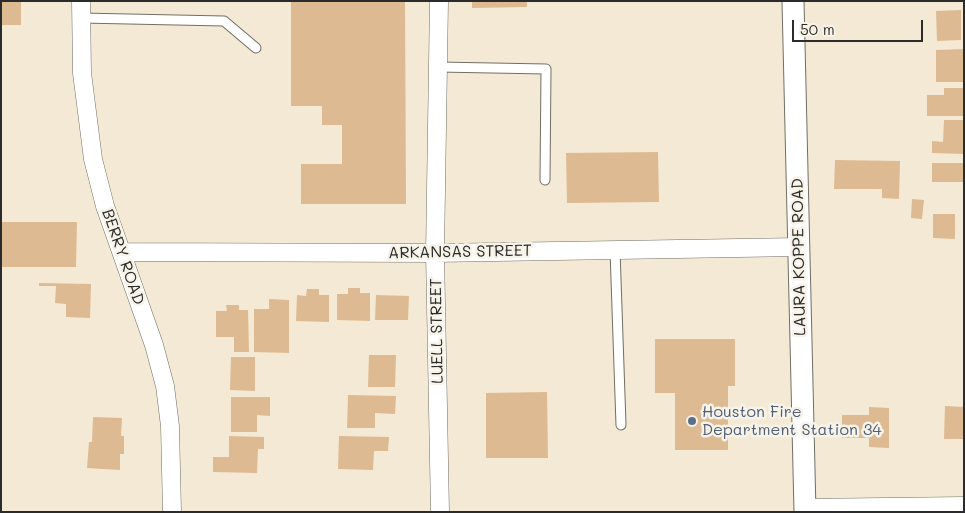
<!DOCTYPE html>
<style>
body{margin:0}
#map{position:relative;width:965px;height:513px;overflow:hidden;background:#f4e9d4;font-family:Mali,sans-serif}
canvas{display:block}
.frame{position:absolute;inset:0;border:2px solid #2b2b2b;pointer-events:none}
.scale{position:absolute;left:792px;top:20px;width:131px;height:22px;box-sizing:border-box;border:2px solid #2b2b2b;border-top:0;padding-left:6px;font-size:15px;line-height:18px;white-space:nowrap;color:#2b2b2b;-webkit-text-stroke:4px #f7f3e8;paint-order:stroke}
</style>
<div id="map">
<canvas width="965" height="513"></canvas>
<div class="frame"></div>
<div class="scale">50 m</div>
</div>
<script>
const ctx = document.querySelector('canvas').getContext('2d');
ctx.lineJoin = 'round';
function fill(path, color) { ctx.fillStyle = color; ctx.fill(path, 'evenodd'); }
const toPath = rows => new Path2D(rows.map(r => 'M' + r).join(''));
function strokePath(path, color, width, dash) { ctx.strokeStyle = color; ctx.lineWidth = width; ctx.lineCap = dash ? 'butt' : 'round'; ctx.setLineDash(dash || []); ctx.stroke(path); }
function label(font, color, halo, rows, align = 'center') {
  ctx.font = font + ' Mali,sans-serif'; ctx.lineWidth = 5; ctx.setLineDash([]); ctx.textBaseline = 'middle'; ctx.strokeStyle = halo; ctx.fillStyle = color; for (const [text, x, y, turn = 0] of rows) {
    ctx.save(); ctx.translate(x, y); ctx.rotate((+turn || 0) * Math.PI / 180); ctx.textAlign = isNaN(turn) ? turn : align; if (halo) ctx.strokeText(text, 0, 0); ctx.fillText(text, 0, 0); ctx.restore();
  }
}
fill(toPath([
 [1,1,21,1,21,25,1,25],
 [291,1,405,1,406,204,301,204,301,164,342,164,342,125,322,125,322,106,291,106],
 [472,1,527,1,527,7,472,8],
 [961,10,961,40,937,41,936,11],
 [964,49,964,82,936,82,936,50],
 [944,88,963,88,963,116,927,116,927,95,944,95],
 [944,120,964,120,964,154,932,153,932,141,943,142],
 [658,152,659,202,567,203,566,153],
 [835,160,900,161,899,199,882,198,882,189,834,189],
 [932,163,964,163,964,182,932,182],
 [912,199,924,200,922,219,911,218],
 [933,214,955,214,955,239,933,238],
 [1,222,77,222,76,267,1,267],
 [39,283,91,284,90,318,66,317,66,304,55,303,56,286,39,286],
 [348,288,360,288,360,293,370,293,370,321,337,320,337,294,348,294],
 [307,289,319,289,319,295,329,295,329,322,296,321,297,295,306,296],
 [376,295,409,296,408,320,375,320],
 [269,299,289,300,289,353,254,352,254,309,269,309],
 [226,305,239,305,239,310,248,310,249,352,234,352,234,337,216,337,216,311,227,311],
 [655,339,735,339,735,386,728,386,728,450,675,450,675,393,655,393],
 [369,355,396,355,395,387,368,387],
 [231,357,255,357,255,391,230,390],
 [547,392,548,458,486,458,486,393],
 [348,395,396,396,395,414,375,413,375,428,347,428],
 [231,397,270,397,270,416,257,415,257,432,231,432],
 [945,406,964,407,964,439,944,439],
 [869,407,889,408,889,448,869,447,869,438,842,438,842,415,869,415],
 [93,417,122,418,121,436,124,436,124,454,120,454,120,470,87,468,89,442,92,442],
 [229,436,264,437,264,449,258,449,257,473,213,472,213,457,229,457],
 [339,436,389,437,388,451,374,451,373,470,338,469]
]), '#ddba92');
const service = toPath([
 [81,18,224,21,256,48],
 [438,67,546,69,545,180],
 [615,250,621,425]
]);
const minor = toPath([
 [81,1,82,73,93,159,105,206,154,345,165,386,170,426,172,512],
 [439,1,435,253,440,512],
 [122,252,435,253,799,247],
 [804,508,964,506]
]);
const tertiary = toPath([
 [793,1,805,512]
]);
strokePath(service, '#716e66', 11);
strokePath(minor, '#716e66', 19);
strokePath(tertiary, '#716e66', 23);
strokePath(service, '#fff', 9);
strokePath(minor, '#fff', 18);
strokePath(tertiary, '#fff', 21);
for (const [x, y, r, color] of [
 [692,421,5,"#5c6f8a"]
]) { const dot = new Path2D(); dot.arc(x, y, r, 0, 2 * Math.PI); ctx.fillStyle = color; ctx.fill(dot); strokePath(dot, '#f7f3e8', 2); }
label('16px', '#2b2b2b', '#f7f3e8', [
 ["ARKANSAS STREET",460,252,-1],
 ["BERRY ROAD",123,257,71],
 ["LAURA KOPPE ROAD",799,257,-91],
 ["LUELL STREET",437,331,-91]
]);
label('16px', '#4e5e75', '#f7f3e8', [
 ["Houston Fire",702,412],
 ["Department Station 34",702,430]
], 'left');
</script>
